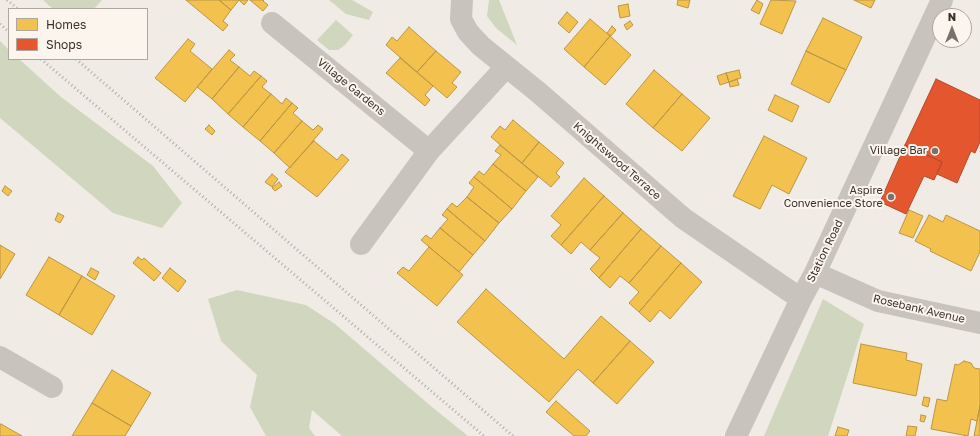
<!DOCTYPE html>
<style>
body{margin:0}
#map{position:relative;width:980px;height:436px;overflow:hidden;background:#f0ebe5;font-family:"Golos Text",sans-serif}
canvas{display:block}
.legend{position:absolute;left:8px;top:8px;width:140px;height:52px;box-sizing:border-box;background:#fbf5ee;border:1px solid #aea6a0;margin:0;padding:5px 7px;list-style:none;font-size:12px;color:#3b302b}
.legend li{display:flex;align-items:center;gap:8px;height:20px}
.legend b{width:20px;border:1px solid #aea6a0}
.north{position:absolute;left:932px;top:8px;width:40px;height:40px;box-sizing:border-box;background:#fbf5ee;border:1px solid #aea6a0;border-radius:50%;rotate:0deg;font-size:11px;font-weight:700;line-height:16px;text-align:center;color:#3b302b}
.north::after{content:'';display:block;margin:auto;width:14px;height:18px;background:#7a716c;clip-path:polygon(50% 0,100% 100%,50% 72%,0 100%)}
</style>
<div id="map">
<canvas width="980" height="436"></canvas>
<ul class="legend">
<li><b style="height:11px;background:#f2c14e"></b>Homes</li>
<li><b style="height:11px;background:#e4572e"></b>Shops</li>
</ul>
<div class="north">N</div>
</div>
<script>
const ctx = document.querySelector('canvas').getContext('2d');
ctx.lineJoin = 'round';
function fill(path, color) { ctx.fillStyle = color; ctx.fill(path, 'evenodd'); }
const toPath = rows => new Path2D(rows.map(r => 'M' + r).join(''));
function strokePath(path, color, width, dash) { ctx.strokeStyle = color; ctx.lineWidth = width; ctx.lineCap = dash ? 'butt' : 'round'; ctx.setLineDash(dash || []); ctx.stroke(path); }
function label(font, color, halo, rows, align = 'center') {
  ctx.font = font + ' "Golos Text",sans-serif'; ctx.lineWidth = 4; ctx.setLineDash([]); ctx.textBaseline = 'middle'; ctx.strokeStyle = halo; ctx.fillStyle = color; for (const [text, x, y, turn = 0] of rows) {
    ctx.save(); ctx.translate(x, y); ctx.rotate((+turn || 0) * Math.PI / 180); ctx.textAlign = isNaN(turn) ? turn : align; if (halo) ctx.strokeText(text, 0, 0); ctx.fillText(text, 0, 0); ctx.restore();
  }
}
fill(toPath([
 [43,0,102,0,94,9,53,9],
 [329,0,352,0,373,12,369,20,346,14],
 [489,0,499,0,517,45,496,28,487,16],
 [336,20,353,35,345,45,338,50,329,50,317,40],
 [0,41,9,50,9,59,19,59,61,97,153,166,182,203,162,228,113,213,0,118],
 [237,290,306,305,335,324,432,407,468,436,342,436,312,410,309,428,315,436,266,436,250,407,257,375,221,341,208,299],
 [823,299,864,324,828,436,764,436]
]), '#d1d6bf');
const homes = toPath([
 [186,0,219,0,231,10,223,21,228,25,223,31,186,0],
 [219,0,248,0,244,5,239,0,231,10,219,0],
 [250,0,264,0,263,1,268,5,263,11,250,0],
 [678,0,690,0,688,8,677,5,678,0],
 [757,0,763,4,759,14,751,10,757,0],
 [771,0,796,1,782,34,760,24,771,0],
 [854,0,875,0,871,8,854,0],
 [628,4,630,16,620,18,618,6,628,4],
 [567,12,578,22,569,33,558,23,567,12],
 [823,18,862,37,846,70,806,51,823,18],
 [590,19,610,36,584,67,564,49,590,19],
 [630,21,633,25,627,30,624,25,630,21],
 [612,26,616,30,611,36,607,33,612,26],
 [409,27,436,51,417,72,386,45,392,37,397,41,409,27],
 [610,36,631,55,605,85,584,67,610,36],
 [188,39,195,44,190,51,212,69,185,102,155,78,188,39],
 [229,50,235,55,230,60,239,67,212,99,197,87,229,50],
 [436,51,461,72,452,83,457,87,447,98,417,72,436,51],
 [806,51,846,70,829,103,791,84,806,51],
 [400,58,433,86,425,95,430,100,425,106,386,73,400,58],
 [239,67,250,76,254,71,261,76,228,114,212,99,239,67],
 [654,70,682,94,653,128,626,104,654,70],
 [739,70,741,78,729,82,726,73,739,70],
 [726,73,729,82,720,85,717,76,726,73],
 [261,76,267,81,262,87,271,94,243,127,228,114,261,76],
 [737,79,739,85,730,87,729,82,737,79],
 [271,94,282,104,286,98,292,103,260,141,243,127,271,94],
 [682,94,710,118,682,151,653,128,682,94],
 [775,95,799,106,792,122,768,110,775,95],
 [292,103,298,108,293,113,302,121,274,153,260,141,292,103],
 [513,120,539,142,522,163,491,137,500,126,505,130,513,120],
 [302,121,313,130,318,125,323,129,290,168,274,153,302,121],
 [209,125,215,131,212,135,205,129,209,125],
 [764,136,807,158,789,194,772,185,760,209,733,196,764,136],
 [314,141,337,160,342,154,349,160,317,197,285,172,314,141],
 [539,142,564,163,556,173,560,177,551,187,522,163,539,142],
 [500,145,538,177,526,191,493,164,501,155,495,151,500,145],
 [493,164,526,191,512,209,474,177,479,171,484,175,493,164],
 [272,174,278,179,272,187,265,182,272,174],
 [474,177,512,209,499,223,467,197,474,187,469,183,474,177],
 [584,178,604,196,561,245,551,236,561,225,551,216,584,178],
 [279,182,282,186,275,191,272,188,279,182],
 [5,186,12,191,8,196,2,191,5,186],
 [604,196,623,213,590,250,581,242,571,254,561,245,604,196],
 [467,197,499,223,485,241,447,209,452,203,457,207,467,197],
 [447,209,485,241,473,255,440,228,448,219,442,215,447,209],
 [909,210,923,216,913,238,899,233,909,210],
 [58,213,64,216,60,223,55,220,58,213],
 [623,213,641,229,599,278,590,269,600,258,590,250,623,213],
 [929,215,943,222,946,215,980,231,980,252,971,271,930,251,931,249,915,241,929,215],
 [440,228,473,255,459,272,421,240,426,235,431,239,440,228],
 [641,229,661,246,629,283,620,276,610,288,599,278,641,229],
 [0,245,15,254,0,279,0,245],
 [661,246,681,263,639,312,629,303,639,292,629,283,661,246],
 [429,247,463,275,437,306,397,273,403,267,409,271,429,247],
 [49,257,82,276,59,315,26,295,49,257],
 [138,257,142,260,144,258,161,273,154,281,133,263,138,257],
 [681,263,702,282,670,319,660,310,650,322,639,312,681,263],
 [91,268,99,272,95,280,87,275,91,268],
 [170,268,186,281,178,292,162,278,170,268],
 [82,276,115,296,92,335,59,315,82,276],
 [486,289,564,359,601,316,630,341,593,383,578,369,549,402,457,322,486,289],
 [630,341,654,362,617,404,593,383,630,341],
 [861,344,907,353,906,360,922,364,916,396,853,383,861,344],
 [964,361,971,363,974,368,980,369,980,406,977,421,971,419,968,436,931,429,937,399,947,401,955,364,958,365,964,361],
 [112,370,151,393,131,426,92,403,112,370],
 [924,397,930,398,928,407,922,405,924,397],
 [556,401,590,431,586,436,574,436,546,412,556,401],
 [92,403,131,426,125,436,72,436,92,403],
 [980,406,980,436,974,436,980,406],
 [921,415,926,416,924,422,920,421,921,415],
 [1,424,22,436,0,436,0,426,1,424],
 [908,426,917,427,915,436,906,436,908,426],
 [838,427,849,430,847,436,835,436,838,427]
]);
fill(homes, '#f2c14e');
strokePath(homes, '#bb9644', 1);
const shops = toPath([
 [936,79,980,100,980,142,975,153,971,151,957,183,937,174,942,162,905,145,936,79],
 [905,145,942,162,934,180,924,176,906,214,880,202,905,145]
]);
fill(shops, '#e4572e');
strokePath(shops, '#b14b2d', 1);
strokePath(toPath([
 [462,0,461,19,468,32,481,46,538,92,683,218,801,299],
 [272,23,429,151],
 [361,244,429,151,506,67],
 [815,273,878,301,980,323],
 [0,357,52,387],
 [736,436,801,299,815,273,942,0]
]), '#c9c3be', 22);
strokePath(toPath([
 [7,0,18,9],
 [0,24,9,32],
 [41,59,484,436],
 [76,59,513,436]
]), '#b1aca8', 3, [1, 3]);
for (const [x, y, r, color] of [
 [935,151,4,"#7a716c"],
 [891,197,4,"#7a716c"]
]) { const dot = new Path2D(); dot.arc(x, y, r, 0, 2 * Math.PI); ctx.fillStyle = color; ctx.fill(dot); strokePath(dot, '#fbf5ee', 1.5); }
label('11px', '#3b302b', '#fbf5ee', [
 ["Village Gardens",351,87,39],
 ["Knightswood Terrace",617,161,41],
 ["Station Road",825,251,-64],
 ["Rosebank Avenue",919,309,13]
]);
label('11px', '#3b302b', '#fbf5ee', [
 ["Village Bar",927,151],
 ["Aspire",883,191],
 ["Convenience Store",883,204]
], 'right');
</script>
